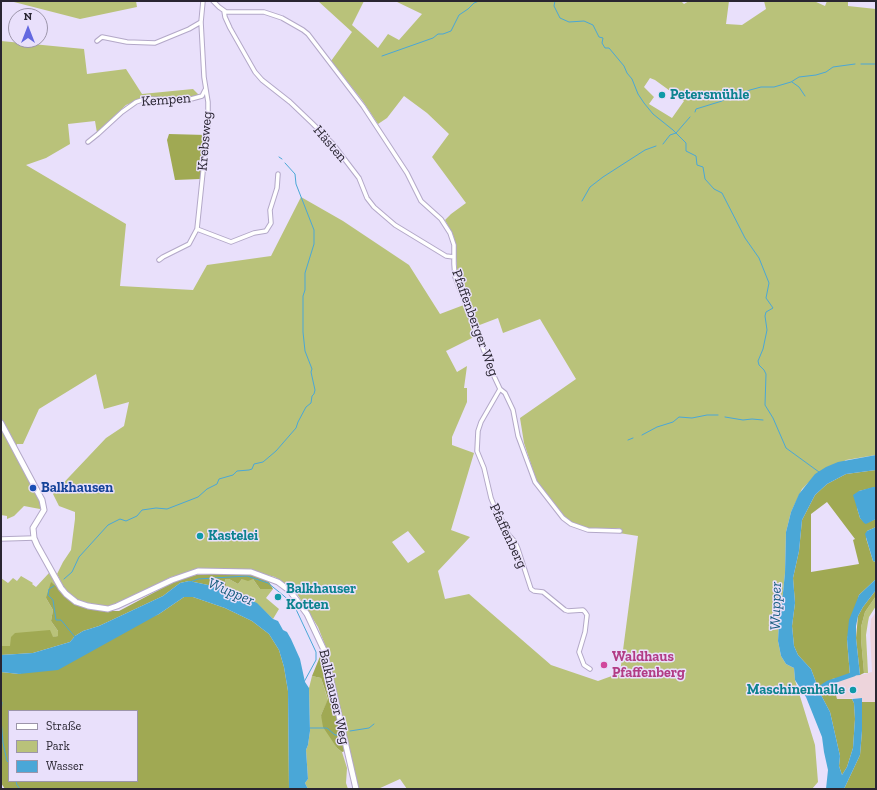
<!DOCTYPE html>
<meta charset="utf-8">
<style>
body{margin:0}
#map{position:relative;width:877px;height:790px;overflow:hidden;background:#e9e0fb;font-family:"Zilla Slab",serif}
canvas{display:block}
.frame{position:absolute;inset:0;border:2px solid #292531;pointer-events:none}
.legend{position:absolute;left:8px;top:710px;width:130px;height:72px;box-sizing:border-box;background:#e9e0fb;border:1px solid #9c95aa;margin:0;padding:5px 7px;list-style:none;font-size:12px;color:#292531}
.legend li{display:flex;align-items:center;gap:8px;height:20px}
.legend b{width:20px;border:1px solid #9c95aa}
.north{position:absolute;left:8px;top:8px;width:40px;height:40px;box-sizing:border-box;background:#e9e0fb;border:1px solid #9c95aa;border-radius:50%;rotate:0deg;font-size:11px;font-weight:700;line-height:16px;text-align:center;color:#292531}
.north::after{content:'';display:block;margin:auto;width:14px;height:18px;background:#6368e0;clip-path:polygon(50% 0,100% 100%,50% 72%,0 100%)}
</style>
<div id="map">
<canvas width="877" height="790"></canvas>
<div class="frame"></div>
<ul class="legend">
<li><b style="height:5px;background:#fff"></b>Straße</li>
<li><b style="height:11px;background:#b9c27a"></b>Park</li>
<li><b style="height:11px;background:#4aa7d7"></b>Wasser</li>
</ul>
<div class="north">N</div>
</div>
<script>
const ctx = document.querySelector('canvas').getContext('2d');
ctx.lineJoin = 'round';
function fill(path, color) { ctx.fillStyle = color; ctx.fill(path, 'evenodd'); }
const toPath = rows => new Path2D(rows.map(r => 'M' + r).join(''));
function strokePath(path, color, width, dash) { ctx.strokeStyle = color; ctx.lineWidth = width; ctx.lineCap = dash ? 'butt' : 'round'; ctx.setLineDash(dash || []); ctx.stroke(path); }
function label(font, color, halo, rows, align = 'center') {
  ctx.font = font + ' "Zilla Slab",serif'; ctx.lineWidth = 3; ctx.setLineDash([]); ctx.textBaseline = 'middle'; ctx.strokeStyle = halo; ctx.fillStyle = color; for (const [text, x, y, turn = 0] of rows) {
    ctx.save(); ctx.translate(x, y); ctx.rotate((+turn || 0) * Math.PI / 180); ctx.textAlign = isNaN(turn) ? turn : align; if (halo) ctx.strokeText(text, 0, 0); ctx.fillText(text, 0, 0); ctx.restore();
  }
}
fill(toPath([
 [876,612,876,702,862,702,862,698,837,699,832,679,861,674,861,675,872,672,870,632,871,619]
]), '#edd4db');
fill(toPath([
 [10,1,136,1,137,7,80,19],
 [318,1,364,1,352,25,378,48,388,34,399,40,422,14,395,1,681,1,684,4,689,1,729,1,726,24,742,25,766,9,764,1,814,1,825,6,827,1,848,1,848,6,876,9,876,455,846,460,808,483,802,489,791,512,786,532,785,573,781,612,779,621,778,641,781,656,786,664,794,668,795,680,815,745,818,782,812,789,407,789,400,779,378,789,358,789,327,650,318,627,294,589,275,577,248,570,219,568,196,570,171,577,119,603,105,607,88,604,75,599,67,593,57,574,63,562,71,550,75,519,75,512,59,506,53,494,106,438,124,426,129,402,104,409,96,374,39,409,23,444,17,444,16,447,1,419,1,41,84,49,87,74,126,69,142,94,193,89,199,95,191,98,170,99,149,97,140,99,126,105,97,133,95,121,68,124,70,144,46,158,26,165,126,224,120,286,193,290,207,265,271,256,301,197,343,221,409,265,440,314,469,303,458,278,454,237,445,220,451,214,466,203,432,157,449,134,427,113,404,96,387,118,378,124,362,100,331,61,352,32],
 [650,78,655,80,684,101,672,118,649,104,654,97,644,87],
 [498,318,503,333,540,319,576,379,520,418,524,443,537,482,557,509,570,523,587,529,603,530,620,528,619,533,638,536,620,673,598,681,551,665,469,594,445,599,438,571,470,537,451,530,474,453,452,445,452,437,467,402,467,388,464,388,467,366,457,372,446,351,480,334,477,326],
 [408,531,425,552,408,563,392,542],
 [1,428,37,492,41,504,40,509,24,506,14,516,7,519,7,516,1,515],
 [49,573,60,590,46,598,53,610,51,621,58,631,59,636,10,646,1,646,1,578,8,583,13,578,17,581,21,576,33,583,32,584,36,587],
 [225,579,229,579,238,584,242,579,253,579,260,589,273,589,266,598,279,609,273,619,256,603,227,589],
 [876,596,876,606,869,617,868,622,866,635,868,673,864,673,861,639,861,627,865,612],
 [312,676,321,678,328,700,321,715,337,748,342,752,347,768,346,783,348,789,308,789,305,783,308,779,306,750,308,745,310,731,309,688]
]), '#b9c27a');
fill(toPath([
 [169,134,206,135,200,179,175,180,167,140],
 [876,470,876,487,859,491,857,508,860,518,866,523,876,519,876,527,867,531,866,538,873,561,876,562,876,579,859,595,847,639,850,676,832,679,837,699,852,699,854,703,855,719,853,748,847,767,842,775,839,766,840,756,830,712,820,693,811,669,798,655,794,646,792,626,795,603,793,578,799,551,802,520,815,495,827,484,846,474],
 [827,502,855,539,853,540,859,564,811,572,811,514],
 [233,573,257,576,268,580,273,589,260,589,253,579,248,581,242,579,238,584,229,579,225,579,227,589,189,581,180,583,163,596,99,626,83,631,75,636,70,642,33,653,1,655,1,646,10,646,11,637,15,633,50,630,53,637,58,636,58,631,51,621,53,610,46,598,51,582,60,590,89,609,106,611,119,611,172,583,185,578,196,575],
 [876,590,876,596,865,612,861,627,861,639,864,673,860,675,856,638,858,616,863,607],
 [184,597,193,597,225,608,252,621,269,634,279,650,284,667,288,691,289,789,5,789,1,783,1,672,19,674,159,614],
 [9,711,137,711,137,781,9,781],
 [321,654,345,751,342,752,337,748,323,727,321,715,328,699,321,678,312,676],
 [862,702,876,702,876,789,844,789,860,755,862,731]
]), '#a0a953');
fill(toPath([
 [876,455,876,470,846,474,827,484,815,495,802,520,799,551,793,578,795,603,792,626,794,646,798,655,811,669,820,693,830,712,840,756,839,766,842,775,847,767,853,748,855,719,854,703,852,699,862,698,862,731,860,755,844,789,826,789,828,770,824,752,822,737,806,697,795,680,794,668,786,664,781,656,778,641,779,621,781,612,785,573,786,532,791,512,799,494,815,474,826,467,838,462],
 [873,487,876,487,876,519,866,524,864,523,860,518,853,495,859,491],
 [876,527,876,562,873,561,865,534,867,531],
 [876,579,876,590,863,607,858,616,856,626,856,638,860,675,850,676,847,639,849,620,859,595],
 [189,581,227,589,257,603,273,619,278,621,283,630,287,632,291,639,300,659,305,682,309,688,310,731,308,745,306,750,308,779,305,783,308,789,289,789,288,691,284,667,279,650,269,634,252,621,225,608,193,597,184,597,159,614,58,670,19,674,1,672,1,655,33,653,70,642,75,636,83,631,99,626,163,596,180,583]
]), '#4aa7d7');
strokePath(toPath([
 [555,1,554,6,560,18,569,22,584,21,593,25,599,37,603,38,602,43,605,48,609,48,624,66,627,73,632,79,638,94,644,103,653,114,673,130,686,143,686,151,696,156,697,165,703,167,705,179,714,189,722,193,745,238,759,258,769,283,766,298,773,308,766,312,765,316,767,330,763,349,758,361,759,365,764,370,766,374,765,405,773,418,786,448,819,472],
 [382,56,433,38,438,34,443,34,451,31,459,15,468,9,474,3,479,1],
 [861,64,876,64],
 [792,82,799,87,805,96],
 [695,112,696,109,722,101,726,98,750,90,761,87,774,87,791,82,799,77,816,75,826,72,833,67,855,64],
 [663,144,670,135,676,133,690,117],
 [279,157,282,159],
 [582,201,590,187,603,177,645,150,656,146],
 [725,417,743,420,752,419,763,420],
 [642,435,657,427,673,422,679,417,692,418,707,415,718,415],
 [628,440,633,438],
 [64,579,72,572,79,557,108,525,120,519,126,521,137,516,142,510,156,508,167,509,198,497,207,489,217,484,219,479,233,475,237,471,249,470,252,469,254,464,263,462,276,451,296,428,298,422,306,407,311,403,312,396,314,394,315,390,311,372,312,369,305,351,303,332,303,296,305,290,305,273,314,244,314,230,296,184,295,174,285,163],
 [190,582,198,579,247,576,268,583,284,596,294,605,316,652,316,660,304,682],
 [54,586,49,589,48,595,53,600,56,620,61,620,75,637],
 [1,701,2,702,1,712],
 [1,719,3,743,7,761,9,763],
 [309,728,327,728,335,735,337,735],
 [350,731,369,728,374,724],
 [16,781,17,785,20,789]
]), '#4aa7d7', 1);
strokePath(toPath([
 [814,692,828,683,854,674]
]), '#4aa7d7', 4.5);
const minor = toPath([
 [213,1,219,7,226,12,264,12,282,18,303,30,308,34,363,106,407,173,421,201,441,219,450,233,454,245,454,264,455,277,493,374,500,389,505,393,513,410,518,436,535,482,563,518,571,524,588,530,620,531],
 [224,11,225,17,230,28,255,72,262,80,290,102,312,123,333,144,359,178,367,198,374,207,395,225,446,256,454,257],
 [97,41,102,37,127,42,155,43,189,29,201,22],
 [88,142,98,134,122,112,136,102,145,99,152,99,174,100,191,99,202,96,205,90],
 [197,229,231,242,254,233,266,231,271,223,270,210,277,188,278,174],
 [159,260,163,257,189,244,197,229,208,124,208,102,204,77,201,22,203,1],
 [500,389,481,422,478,431,477,451,484,468,491,498,495,508,504,524,508,534,515,542,518,549,531,589,534,591,543,592,565,610,568,611,583,610,585,612,587,615,585,632,579,652,584,665,590,669],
 [1,539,34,538]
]);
const secondary = toPath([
 [1,423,42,500,44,510,33,528,34,538,37,545,61,588,66,594,76,602,88,606,108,609,117,606,172,580,198,571,251,572,278,582,290,591,307,614,324,650,356,789]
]);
strokePath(minor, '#b3a8c8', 5.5);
strokePath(secondary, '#b3a8c8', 7);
strokePath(minor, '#fff', 3.5);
strokePath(secondary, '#fff', 5);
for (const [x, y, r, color] of [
 [662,95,4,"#0f9aa8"],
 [33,488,4,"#1a4fb4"],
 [200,536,4,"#0f9aa8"],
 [278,597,4,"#0f9aa8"],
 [604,665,4,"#d1479c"],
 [853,690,4,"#0f9aa8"]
]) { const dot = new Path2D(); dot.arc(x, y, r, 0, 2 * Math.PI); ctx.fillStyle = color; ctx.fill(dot); strokePath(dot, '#e9e0fb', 1.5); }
label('bold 14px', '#0d838f', '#e9e0fb', [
 ["Petersmühle",670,95],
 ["Kastelei",208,536],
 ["Balkhauser",286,589],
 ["Kotten",286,605],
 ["Maschinenhalle",845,690,"right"]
], 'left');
label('14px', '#292531', '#e9e0fb', [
 ["Kempen",166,100,-4],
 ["Krebsweg",205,141,-85],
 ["Hästen",330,144,49],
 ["Pfaffenberger Weg",475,323,70],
 ["Pfaffenberg",508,536,65],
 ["Balkhauser Weg",334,697,77]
]);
label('bold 14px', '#164399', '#e9e0fb', [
 ["Balkhausen",41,488]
], 'left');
label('bold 14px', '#b23c85', '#e9e0fb', [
 ["Waldhaus",612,657],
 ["Pfaffenberg",612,673]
], 'left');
label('italic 15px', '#165c7d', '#e9e0fb', [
 ["Wupper",231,592,23],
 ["Wupper",776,606,-89]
]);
</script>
